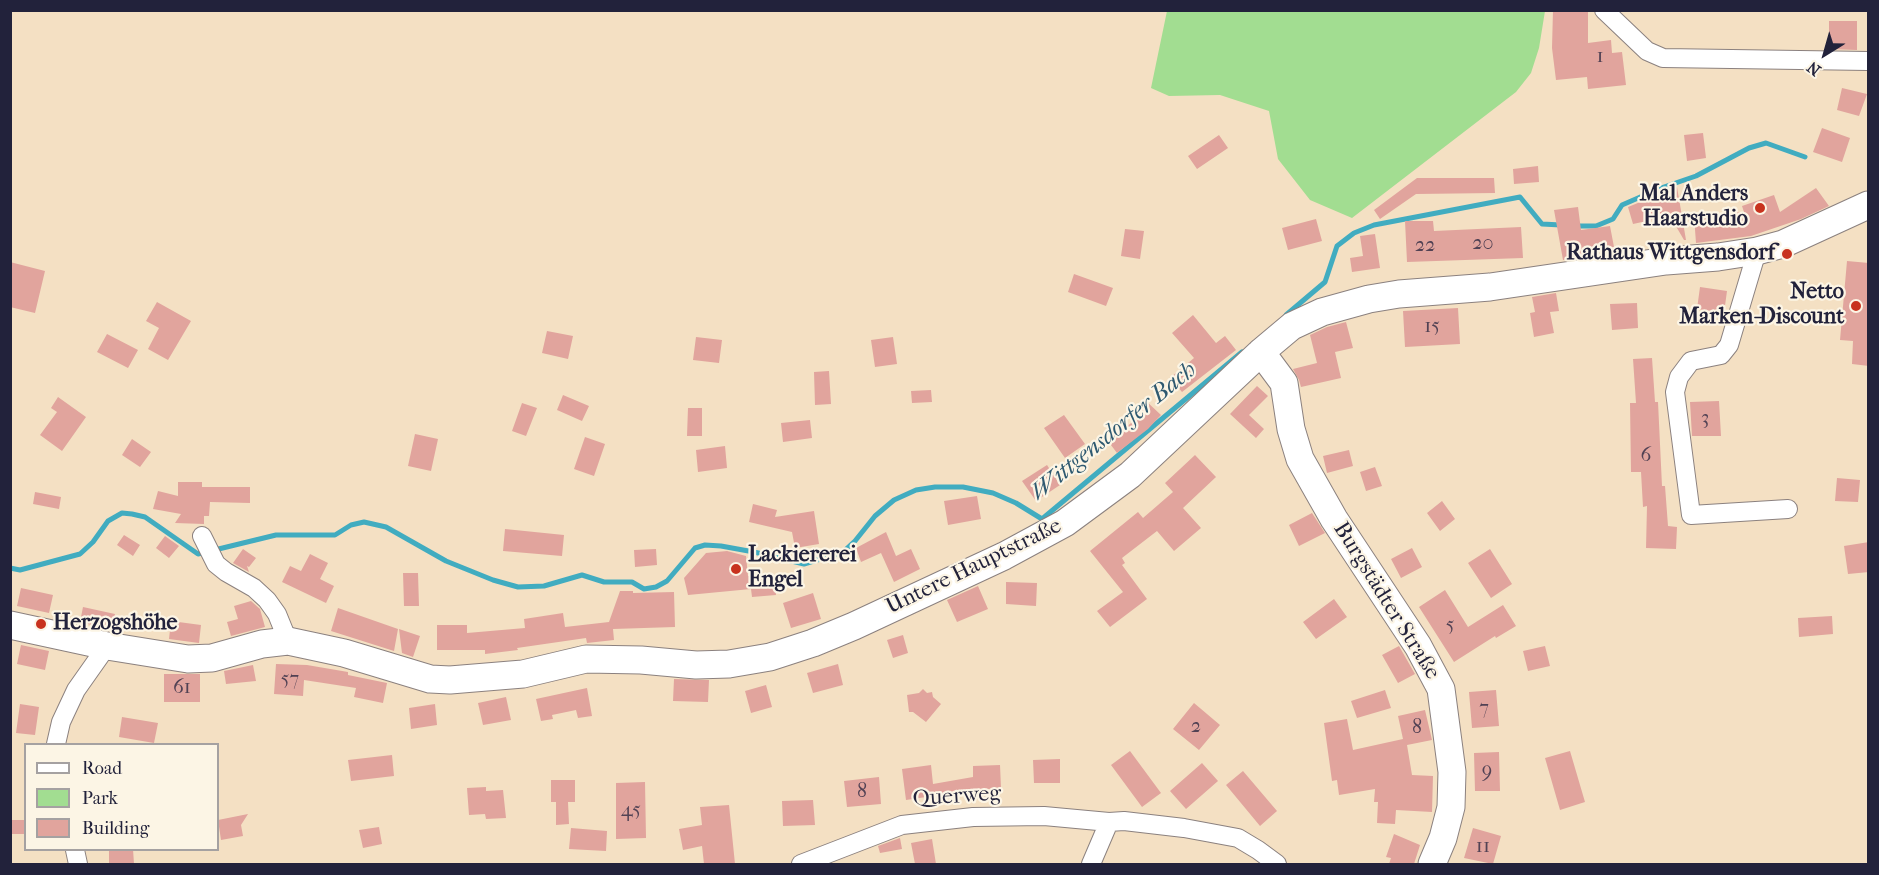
<!DOCTYPE html>
<meta charset="utf-8">
<style>
body{margin:0}
#map{position:relative;width:1879px;height:875px;overflow:hidden;background:#f4e0c3;font-family:"IM FELL French Canon",serif}
canvas{display:block}
.frame{position:absolute;inset:0;border:12px solid #22223b;pointer-events:none}
.legend{position:absolute;left:24px;top:743px;width:195px;height:108px;box-sizing:border-box;background:#fcf5e5;border:2px solid #a5a1a1;margin:0;padding:8px 10px;list-style:none;font-size:18px;color:#22223b}
.legend li{display:flex;align-items:center;gap:12px;height:30px}
.legend b{width:30px;border:2px solid #a5a1a1}
.north{position:absolute;left:1795px;top:24px;width:60px;height:60px;-webkit-text-stroke:4px #fcf5e5;paint-order:stroke;rotate:217deg;font-size:16px;font-weight:700;line-height:24px;text-align:center;color:#22223b}
.north::after{content:'';display:block;margin:auto;width:21px;height:27px;background:#22223b;clip-path:polygon(50% 0,100% 100%,50% 72%,0 100%)}
</style>
<div id="map">
<canvas width="1879" height="875"></canvas>
<div class="frame"></div>
<ul class="legend">
<li><b style="height:8px;background:#fff"></b>Road</li>
<li><b style="height:16px;background:#a2dd91"></b>Park</li>
<li><b style="height:16px;background:#e1a49d"></b>Building</li>
</ul>
<div class="north">N</div>
</div>
<script>
const ctx = document.querySelector('canvas').getContext('2d');
ctx.lineJoin = 'round';
function fill(path, color) { ctx.fillStyle = color; ctx.fill(path, 'evenodd'); }
const toPath = rows => new Path2D(rows.map(r => 'M' + r).join(''));
function strokePath(path, color, width, dash) { ctx.strokeStyle = color; ctx.lineWidth = width; ctx.lineCap = dash ? 'butt' : 'round'; ctx.setLineDash(dash || []); ctx.stroke(path); }
function label(font, color, halo, rows, align = 'center') {
  ctx.font = font + ' "IM FELL French Canon",serif'; ctx.lineWidth = 4.5; ctx.setLineDash([]); ctx.textBaseline = 'middle'; ctx.strokeStyle = halo; ctx.fillStyle = color; for (const [text, x, y, turn = 0] of rows) {
    ctx.save(); ctx.translate(x, y); ctx.rotate((+turn || 0) * Math.PI / 180); ctx.textAlign = isNaN(turn) ? turn : align; if (halo) ctx.strokeText(text, 0, 0); ctx.fillText(text, 0, 0); ctx.restore();
  }
}
fill(toPath([
 [1167,11,1167,10,1545,11,1539,48,1531,73,1516,92,1352,218,1310,200,1278,159,1269,111,1220,95,1169,96,1151,88]
]), '#a2dd91');
strokePath(toPath([
 [1574,226,1596,226,1613,219,1622,205,1661,188,1696,176,1749,148,1766,143,1805,157],
 [1286,315,1325,282,1337,246,1354,233,1374,225,1520,197,1542,224,1561,225],
 [10,568,20,570,80,554,93,542,108,521,122,513,132,514,145,517,198,554,276,535,335,535,351,525,364,522,386,527,446,561,493,580,518,587,544,586,582,575,604,582,632,582,644,589,656,587,667,581,695,548,705,545,721,546,754,552,804,564,843,552,855,541,875,516,894,500,916,490,935,487,963,487,993,493,1016,503,1042,519,1242,352]
]), '#41acc0', 5);
fill(toPath([
 [1553,10,1588,10,1588,43,1611,40,1612,53,1622,52,1626,85,1588,89,1587,77,1556,80,1552,48],
 [1829,21,1857,21,1857,50,1829,49],
 [1842,88,1867,94,1859,116,1837,110],
 [1822,128,1850,138,1842,162,1813,152],
 [1703,133,1706,158,1687,161,1684,135],
 [1219,135,1228,148,1197,169,1188,156],
 [1538,166,1539,182,1514,184,1513,169],
 [1417,178,1494,178,1495,193,1416,194,1380,219,1374,210],
 [1677,187,1686,240,1684,240,1670,216,1633,224,1628,207],
 [1816,188,1829,206,1801,219,1751,236,1696,243,1694,216,1744,212,1742,206,1774,195,1780,212],
 [1578,207,1581,230,1610,226,1614,247,1591,250,1592,256,1563,260,1554,210],
 [1316,219,1322,241,1288,250,1282,228],
 [1405,221,1433,221,1434,231,1521,227,1523,258,1407,262],
 [1125,229,1144,231,1140,259,1121,256],
 [1375,234,1380,268,1352,272,1350,258,1363,256,1360,236],
 [1847,261,1869,263,1869,366,1852,364,1853,341,1840,340],
 [10,262,45,271,35,313,10,307],
 [1074,274,1113,288,1106,306,1068,292],
 [1700,287,1727,291,1724,313,1697,309],
 [1556,293,1559,311,1550,312,1554,333,1534,337,1530,313,1535,312,1532,297],
 [157,302,191,321,168,360,148,349,159,328,146,321],
 [1637,303,1638,328,1612,330,1610,304],
 [1458,308,1460,344,1405,347,1403,311],
 [1193,315,1216,343,1225,336,1236,350,1182,392,1170,378,1194,358,1172,333],
 [1346,322,1353,348,1335,352,1341,378,1301,387,1299,380,1293,369,1317,363,1310,335,1327,327],
 [547,331,573,336,568,359,542,353],
 [107,334,138,350,128,368,97,352],
 [696,337,722,340,719,363,693,360],
 [893,337,897,364,875,367,871,340],
 [1652,358,1655,402,1658,402,1662,486,1665,486,1668,526,1677,527,1676,549,1646,548,1647,506,1643,507,1641,472,1631,472,1630,403,1636,403,1633,359],
 [829,371,831,404,815,405,814,372],
 [1257,386,1268,396,1249,415,1264,429,1256,438,1230,414],
 [931,390,932,402,912,403,911,391],
 [563,395,589,406,582,421,557,410],
 [58,397,86,417,62,451,40,435,57,412,51,408],
 [1145,400,1161,415,1148,429,1117,453,1108,441,1135,420,1131,416],
 [1719,401,1721,436,1692,436,1690,402],
 [522,403,537,408,526,436,512,431],
 [688,408,702,408,702,436,687,436],
 [1064,415,1085,444,1065,458,1044,428],
 [810,420,812,438,783,442,781,423],
 [415,434,438,439,431,471,408,466],
 [585,437,605,444,594,476,574,469],
 [132,439,151,452,140,467,122,455],
 [725,446,727,468,698,472,696,450],
 [1349,450,1353,466,1327,473,1323,456],
 [1195,455,1216,477,1183,508,1201,528,1174,551,1157,531,1122,558,1125,563,1122,565,1147,599,1110,627,1097,611,1123,592,1090,551,1138,512,1143,518,1173,492,1165,483],
 [1047,465,1060,485,1036,501,1022,481],
 [1375,467,1382,486,1366,491,1360,472],
 [1837,478,1860,480,1858,502,1835,501],
 [178,482,202,482,202,487,250,487,250,503,210,502,209,516,204,516,204,524,175,523,181,514,153,509,158,491,178,496],
 [35,492,61,497,59,509,33,504],
 [977,496,981,519,948,525,944,501],
 [1442,501,1455,519,1440,531,1427,513],
 [753,504,777,510,775,517,814,511,819,544,795,548,792,532,749,522],
 [1312,513,1325,533,1299,546,1289,525],
 [505,529,564,535,562,556,503,551],
 [886,532,896,556,911,549,920,569,894,582,881,553,861,562,856,548],
 [124,535,140,545,133,556,117,545],
 [165,536,179,546,169,558,156,548],
 [1869,542,1869,572,1848,574,1844,546],
 [1412,548,1422,567,1401,578,1391,559],
 [243,549,256,558,249,567,247,566,249,572,233,563],
 [656,549,657,565,635,567,634,550],
 [1490,549,1512,584,1491,598,1468,563],
 [727,551,746,556,748,576,773,573,776,595,752,597,751,589,688,595,684,578,706,553],
 [310,554,328,563,320,579,334,586,326,603,282,582,290,566,301,571],
 [403,573,418,573,419,606,404,606],
 [1006,582,1037,583,1036,606,1006,604],
 [978,586,988,609,957,622,947,600],
 [21,588,53,595,49,613,17,606],
 [1445,590,1468,627,1503,605,1516,626,1496,638,1495,636,1454,662,1419,607],
 [620,591,633,591,633,593,674,592,675,627,613,629,614,640,587,643,586,638,517,648,518,650,485,654,485,650,437,650,437,625,467,625,467,633,525,628,524,619,563,613,565,627,609,622],
 [813,593,821,619,791,628,783,603],
 [1334,599,1347,617,1316,639,1303,622],
 [251,601,260,609,265,627,231,636,227,622,238,619,234,606],
 [83,607,115,614,112,630,80,622],
 [338,608,398,629,394,651,331,631],
 [1832,616,1833,634,1799,637,1798,618],
 [171,621,201,625,199,643,169,639],
 [399,629,420,636,413,657,402,653],
 [903,635,908,653,893,658,887,640],
 [21,645,49,651,45,670,17,664],
 [1399,646,1415,674,1398,683,1382,655],
 [1545,646,1550,666,1528,671,1523,651],
 [276,664,307,665,348,672,348,675,387,683,383,703,354,697,356,688,304,680,303,696,274,694],
 [838,664,843,685,813,693,807,673],
 [253,665,256,681,226,684,224,671],
 [164,674,200,674,200,702,164,702],
 [674,679,709,680,708,702,673,701],
 [766,685,772,707,751,713,745,691],
 [587,688,592,716,578,718,576,710,552,715,553,719,541,721,536,699],
 [923,689,927,693,932,692,933,697,941,704,926,722,913,712,909,712,907,695,919,693],
 [1385,690,1391,708,1357,718,1351,701],
 [1496,690,1499,726,1472,728,1469,692],
 [506,697,511,720,483,725,478,703],
 [1194,703,1220,725,1199,750,1173,729],
 [20,704,39,707,35,735,16,733],
 [435,704,437,725,411,729,409,708],
 [1425,710,1432,740,1407,745,1412,775,1433,776,1432,812,1396,810,1395,824,1377,823,1378,802,1374,802,1375,789,1339,795,1337,780,1332,781,1324,723,1347,719,1353,750,1403,739,1398,716],
 [122,717,158,723,154,743,119,737],
 [1130,751,1161,793,1142,807,1111,765],
 [1570,751,1585,802,1560,810,1545,758],
 [1499,752,1500,791,1475,791,1474,753],
 [392,755,394,776,351,781,348,760],
 [1060,759,1060,783,1034,783,1033,760],
 [1202,763,1218,781,1186,809,1170,791],
 [931,765,933,784,973,777,973,766,1000,765,1001,788,960,791,961,795,946,797,946,794,906,800,902,769],
 [1243,771,1277,811,1260,826,1226,785],
 [879,777,881,804,847,807,844,781],
 [551,780,575,780,575,802,568,802,569,824,556,825,556,802,551,802],
 [645,782,646,838,616,839,616,783],
 [486,787,486,791,503,790,506,818,486,819,485,814,469,815,467,788],
 [813,800,815,825,783,826,782,801],
 [729,805,735,864,704,864,702,846,683,850,679,829,702,825,700,807],
 [248,814,241,825,243,836,221,840,218,820],
 [10,820,26,820,26,834,10,834],
 [379,827,382,844,363,848,359,830],
 [571,828,607,831,606,851,569,849],
 [1473,828,1501,836,1493,864,1464,858],
 [1394,834,1420,845,1414,864,1389,864,1391,858,1386,857],
 [900,838,902,849,880,853,878,846],
 [932,839,936,864,915,864,911,843],
 [109,849,133,849,134,864,109,864]
]), '#e1a49d');
const street = toPath([
 [1604,10,1647,51,1663,58,1868,61],
 [1757,251,1729,345,1721,355,1691,361,1679,377,1675,392,1691,515,1788,509],
 [202,536,216,564,226,572,254,588,267,600,277,614,288,641],
 [56,744,61,722,76,690,107,646],
 [75,850,78,864],
 [801,864,902,825,973,817,1044,816,1109,822,1124,821,1184,828,1238,838,1258,850,1277,864],
 [1091,864,1109,822]
]);
const secondary = toPath([
 [1261,352,1284,383,1291,429,1300,459,1334,519,1418,646,1441,689,1452,772,1451,807,1443,838,1432,864],
 [10,625,107,646,188,659,212,658,262,644,288,641,344,653,430,679,450,680,523,674,586,659,641,660,696,665,729,664,770,657,813,643,854,626,1004,556,1065,523,1130,475,1261,352,1292,326,1322,312,1369,299,1399,294,1490,287,1666,261,1718,257,1757,251,1783,244,1868,205]
]);
strokePath(street, '#8b817f', 20);
strokePath(secondary, '#8b817f', 29);
strokePath(street, '#fff', 18);
strokePath(secondary, '#fff', 27);
for (const [x, y, r, color] of [
 [1760,208,6,"#c8321e"],
 [1787,254,6,"#c8321e"],
 [1856,306,6,"#c8321e"],
 [736,569,6,"#c8321e"],
 [41,624,6,"#c8321e"]
]) { const dot = new Path2D(); dot.arc(x, y, r, 0, 2 * Math.PI); ctx.fillStyle = color; ctx.fill(dot); strokePath(dot, '#fcf5e5', 2); }
label('20px', '#524254', null, [
 ["1",1600,57],
 ["20",1483,244],
 ["22",1425,246],
 ["15",1432,327],
 ["3",1705,419],
 ["6",1646,456],
 ["5",1450,626],
 ["57",290,680],
 ["61",182,688],
 ["7",1484,709],
 ["2",1196,727],
 ["8",1417,728],
 ["9",1487,772],
 ["8",862,792],
 ["45",631,811],
 ["11",1483,847]
]);
label('bold 22px', '#22223b', '#fcf5e5', [
 ["Mal Anders",1748,195],
 ["Haarstudio",1748,220],
 ["Rathaus Wittgensdorf",1775,254],
 ["Netto",1844,293],
 ["Marken-Discount",1844,318],
 ["Lackiererei",748,556,"left"],
 ["Engel",748,581,"left"],
 ["Herzogshöhe",53,624,"left"]
], 'right');
label('22px', '#22223b', '#fcf5e5', [
 ["Untere Hauptstraße",974,567,-26],
 ["Burgstädter Straße",1386,601,58],
 ["Querweg",957,797,-4]
]);
label('italic 24px', '#2e5970', '#fcf5e5', [
 ["Wittgensdorfer Bach",1114,432,-39]
]);
</script>
